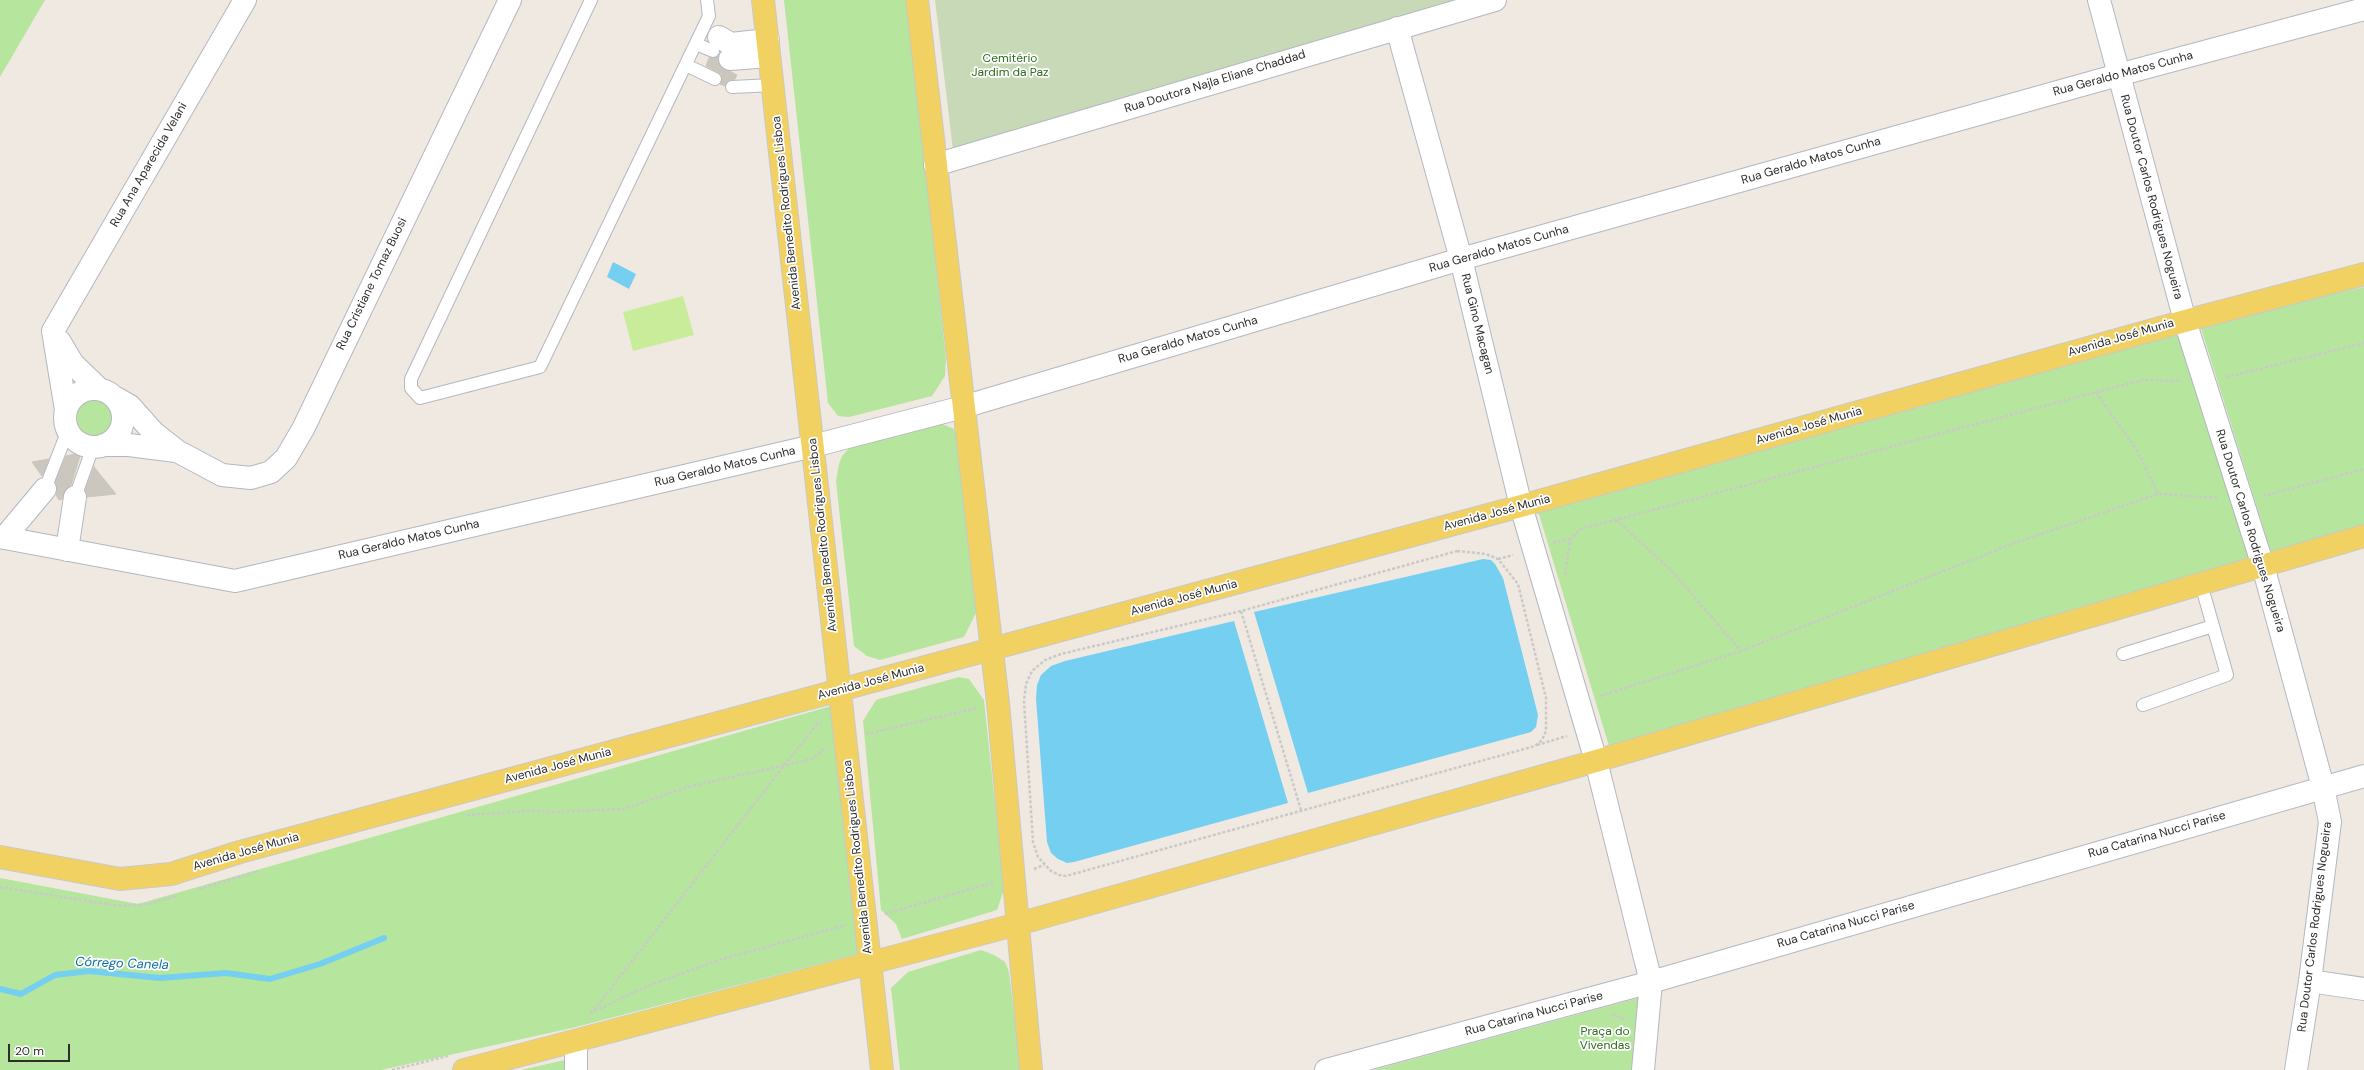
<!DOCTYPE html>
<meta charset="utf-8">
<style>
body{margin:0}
#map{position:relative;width:2364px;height:1070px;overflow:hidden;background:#efe9e1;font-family:"DM Sans",sans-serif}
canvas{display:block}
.scale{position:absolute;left:8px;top:1044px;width:62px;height:18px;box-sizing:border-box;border:2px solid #2e2e2e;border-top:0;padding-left:5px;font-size:12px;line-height:14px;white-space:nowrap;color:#2e2e2e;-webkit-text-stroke:3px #fff;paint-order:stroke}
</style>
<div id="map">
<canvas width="2364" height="1070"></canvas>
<div class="scale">20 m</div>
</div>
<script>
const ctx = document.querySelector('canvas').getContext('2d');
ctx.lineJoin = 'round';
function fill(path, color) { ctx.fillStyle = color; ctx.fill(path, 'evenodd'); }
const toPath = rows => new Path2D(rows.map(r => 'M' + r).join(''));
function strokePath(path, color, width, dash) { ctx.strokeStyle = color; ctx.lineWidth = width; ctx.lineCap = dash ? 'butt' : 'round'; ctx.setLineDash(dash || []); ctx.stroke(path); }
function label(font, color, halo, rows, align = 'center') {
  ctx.font = font + ' "DM Sans",sans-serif'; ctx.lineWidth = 3.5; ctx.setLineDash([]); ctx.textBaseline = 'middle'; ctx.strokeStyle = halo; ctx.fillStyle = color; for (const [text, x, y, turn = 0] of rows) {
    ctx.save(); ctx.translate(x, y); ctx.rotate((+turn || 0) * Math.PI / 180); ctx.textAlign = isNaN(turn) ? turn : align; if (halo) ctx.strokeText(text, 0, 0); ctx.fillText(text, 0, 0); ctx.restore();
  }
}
fill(toPath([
 [0,0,45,0,0,77],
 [784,0,907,0,946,359,945,376,932,396,849,417,838,416,828,403],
 [2364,287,2364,525,2271,552,2200,325],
 [2181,331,2253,558,1609,746,1538,511],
 '76 419a20 20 0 1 1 40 0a20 20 0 1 1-40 0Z',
 [935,421,954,429,959,440,977,611,964,637,880,660,867,656,854,646,836,481,839,464,842,456,855,442],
 [959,677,969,679,984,700,1004,889,997,910,902,939,896,924,881,910,863,721,876,700],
 [831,706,858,954,572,1028,381,1070,0,1070,0,878,138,904],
 [981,950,994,955,1005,962,1009,972,1021,1070,900,1070,891,988,908,972],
 [1642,997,1632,1070,1373,1070],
 [565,1060,565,1070,521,1070]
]), '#b6e59e');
fill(toPath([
 [935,0,1471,0,953,150]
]), '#c8d9b8');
fill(toPath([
 [683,296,694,335,633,351,623,312]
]), '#c9ec9a');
fill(toPath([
 [613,262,636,274,629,289,607,277],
 [1483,559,1491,560,1495,564,1503,578,1538,715,1536,727,1531,732,1308,793,1254,612],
 [1234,621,1288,803,1074,862,1067,863,1058,859,1051,853,1047,842,1036,699,1037,685,1041,675,1051,666,1065,661]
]), '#75cff0');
strokePath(toPath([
 [0,989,21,994,55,975,89,971,160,978,226,973,270,979,320,964,384,938]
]), '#75cff0', 6);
const building = toPath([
 [718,56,720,66,737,75,735,79,728,81,725,86,720,84,722,79,721,74,706,66,709,58,718,56],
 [81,453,71,485,65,490,62,499,59,500,56,495,57,491,55,483,66,456,81,453],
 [49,459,42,476,32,462,49,459],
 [94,467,116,494,87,497,85,491,94,467]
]);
fill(building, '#cbc7bf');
strokePath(building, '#cbc5ba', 1);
const lane = toPath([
 [591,0,411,379,411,388,420,398,540,367,709,16,707,0],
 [696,44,713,51],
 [686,65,715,79],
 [732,87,773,85],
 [45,489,68,430],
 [75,497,93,447],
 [2123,654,2213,626],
 [2143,705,2227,675,2201,584]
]);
const street = toPath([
 [2099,0,2185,321,2263,566,2323,787,2330,822,2310,981,2296,1070],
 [1397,28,1461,259,1521,506,1596,761,1651,982,1643,1070],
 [719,37,731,44,768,40],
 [730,59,769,56],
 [935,165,1495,0],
 [60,342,73,364,99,389],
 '65 418a29 29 0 1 1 58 0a29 29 0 1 1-58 0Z',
 [116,398,130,406,154,433,177,451,222,475,251,478,271,472,286,458,303,429,510,0],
 [66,410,53,331,245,0],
 [104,445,129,445,176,451],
 [0,537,235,581,813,446,963,407,1461,259,2118,75,2364,9],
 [4,538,45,489],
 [67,550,75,497],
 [2310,981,2364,989],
 [576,1070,576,1042],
 [1326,1070,1651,982,2364,776]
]);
const primary = toPath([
 [763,0,882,1070],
 [917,0,998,703,1031,1070],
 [0,857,120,879,171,874,240,852,1521,506,2185,321,2364,274],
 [464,1070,1018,924,1596,761,2364,536]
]);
strokePath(lane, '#b4b7c1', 14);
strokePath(street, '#b4b7c1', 24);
strokePath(primary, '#c9c9c9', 24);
strokePath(toPath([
 [2226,377,2364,343],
 [2096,392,2138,452,2158,494],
 [2263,496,2364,469],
 [1616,520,1670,569,1741,651],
 [1553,543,1570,539],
 [1457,551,1486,554,1498,559,1518,584,1546,698,1546,731,1542,740,1535,746,1066,876,1059,875,1051,871,1038,857,1033,842,1024,701,1026,684,1032,671,1045,660,1061,654,1241,611,1457,551],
 [1498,559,1513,555],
 [1565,575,1570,539,1581,529,2142,380,2181,381],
 [1241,611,1301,810],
 [1600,696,1741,651,2012,544,2158,494,2219,498],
 [866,734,977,708],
 [1537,745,1567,736],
 [467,815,527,811,558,812,623,809,688,787,812,759,825,748],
 [1034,869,1044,865],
 [0,887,119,906,148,904,177,896],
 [199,889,258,871],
 [885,914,994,882],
 [594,1010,783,767,818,723,822,724],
 [590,1013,650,985,719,960,846,925],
 [1612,1015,1622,1018,1625,1022],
 [392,1070,448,1056]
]), '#c9c9c9', 2.5, [3, 2]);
strokePath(lane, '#fff', 12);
strokePath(street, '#fff', 22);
strokePath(primary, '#f2d163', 22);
label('12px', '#2c6e1b', '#fff', [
 ["Cemitério",1010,59],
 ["Jardim da Paz",1010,73],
 ["Praça do",1605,1032],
 ["Vivendas",1605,1046]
]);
label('12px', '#2e2e2e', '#fff', [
 ["Rua Geraldo Matos Cunha",2123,74,-15],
 ["Rua Doutora Najla Eliane Chaddad",1215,82,-17],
 ["Rua Geraldo Matos Cunha",1811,161,-16],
 ["Rua Ana Aparecida Velani",149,165,-60],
 ["Rua Doutor Carlos Rodrigues Nogueira",2151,197,75],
 ["Avenida Benedito Rodrigues Lisboa",787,213,-96],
 ["Rua Geraldo Matos Cunha",1499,249,-16],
 ["Rua Cristiane Tomaz Buosi",372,284,-64],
 ["Rua Gino Macagan",1477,324,76],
 ["Avenida José Munia",2121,338,-16],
 ["Rua Geraldo Matos Cunha",1188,340,-16],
 ["Avenida José Munia",1809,426,-16],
 ["Rua Geraldo Matos Cunha",725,467,-13],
 ["Avenida José Munia",1497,513,-15],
 ["Rua Doutor Carlos Rodrigues Nogueira",2250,531,73],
 ["Avenida Benedito Rodrigues Lisboa",823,535,-96],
 ["Rua Geraldo Matos Cunha",409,540,-13],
 ["Avenida José Munia",1184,598,-15],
 ["Avenida José Munia",871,682,-15],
 ["Avenida José Munia",558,766,-15],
 ["Rua Catarina Nucci Parise",2157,835,-16],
 ["Avenida José Munia",246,852,-16],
 ["Avenida Benedito Rodrigues Lisboa",858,857,-96],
 ["Rua Catarina Nucci Parise",1846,925,-16],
 ["Rua Doutor Carlos Rodrigues Nogueira",2315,927,-83],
 ["Rua Catarina Nucci Parise",1534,1014,-15]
]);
label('italic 13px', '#0d6fa3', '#fff', [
 ["Córrego Canela",122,964,2]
]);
</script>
